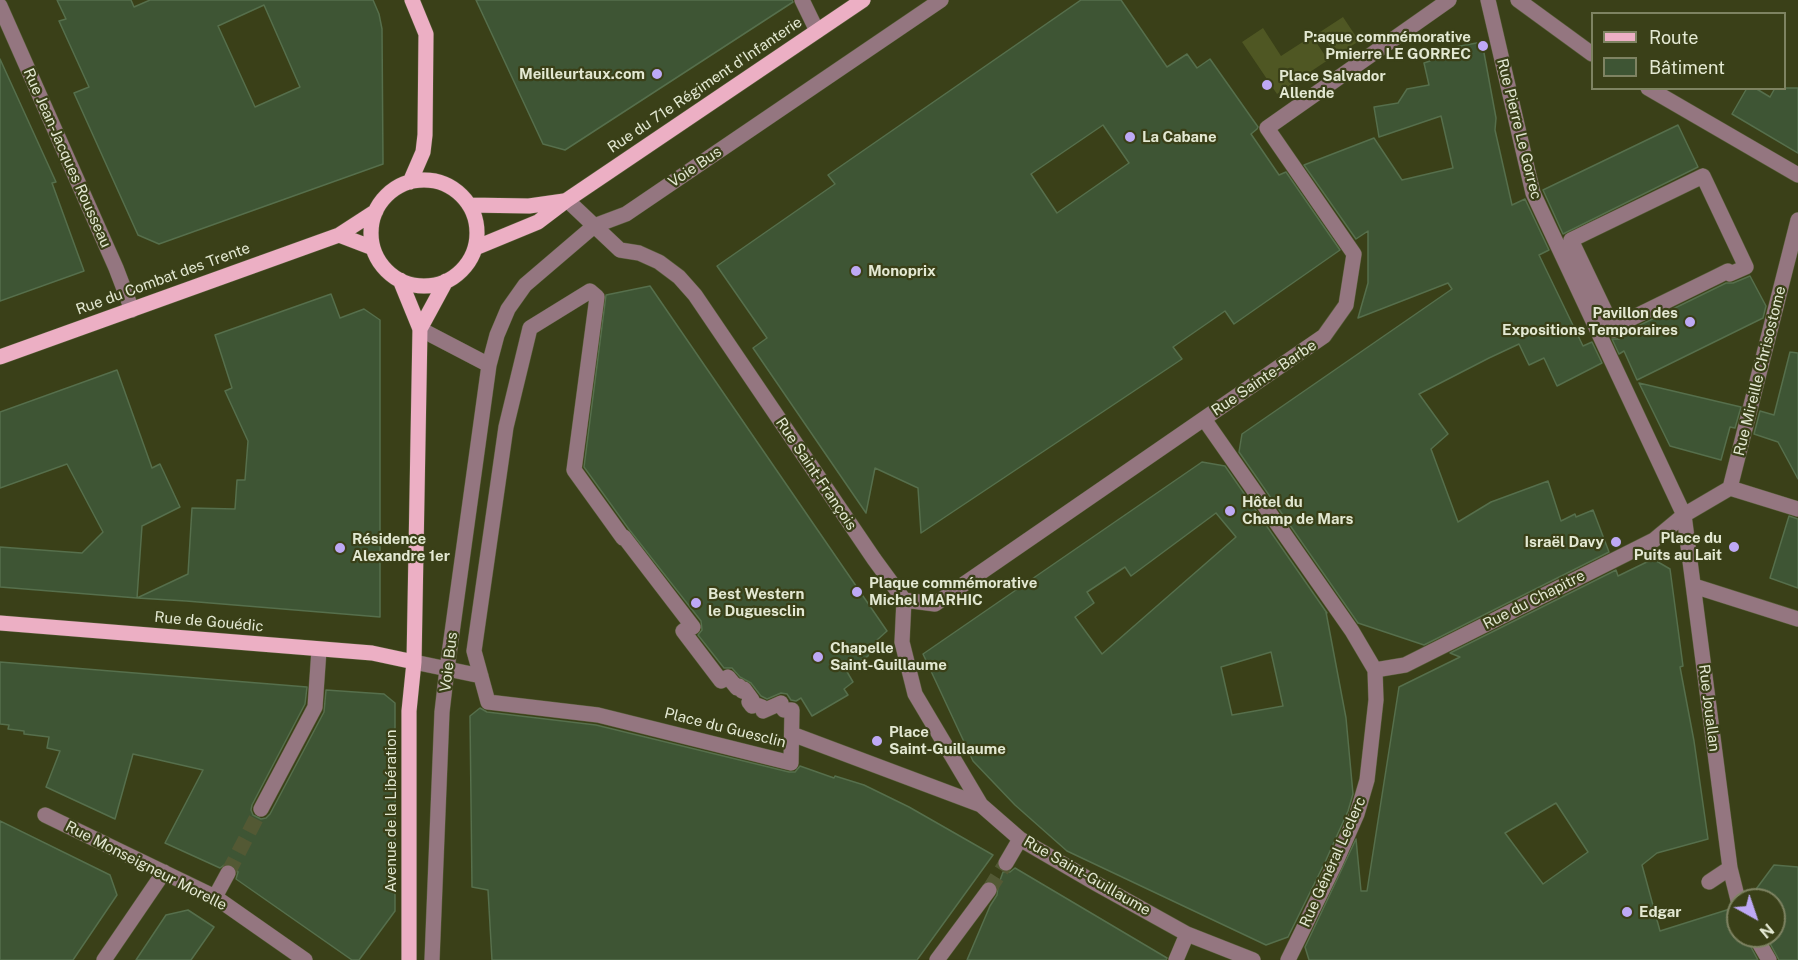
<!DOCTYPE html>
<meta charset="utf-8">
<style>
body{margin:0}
#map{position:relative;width:1798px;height:960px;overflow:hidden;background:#3a4018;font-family:"Public Sans",sans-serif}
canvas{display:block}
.legend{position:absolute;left:1591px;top:12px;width:195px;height:78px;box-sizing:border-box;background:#3a4018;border:2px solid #7e8362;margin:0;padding:8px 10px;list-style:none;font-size:18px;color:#e3e8d2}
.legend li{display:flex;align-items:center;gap:12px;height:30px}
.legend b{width:30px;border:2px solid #7e8362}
.north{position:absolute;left:1726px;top:888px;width:60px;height:60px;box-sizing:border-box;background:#3a4018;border:2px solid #7e8362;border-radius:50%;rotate:140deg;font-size:16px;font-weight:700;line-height:24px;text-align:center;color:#e3e8d2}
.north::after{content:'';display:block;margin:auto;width:21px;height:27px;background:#bea9f5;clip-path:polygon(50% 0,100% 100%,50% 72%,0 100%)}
</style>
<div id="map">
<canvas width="1798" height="960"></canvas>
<ul class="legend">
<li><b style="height:8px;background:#ecafc4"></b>Route</li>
<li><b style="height:16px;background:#3e5534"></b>Bâtiment</li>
</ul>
<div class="north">N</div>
</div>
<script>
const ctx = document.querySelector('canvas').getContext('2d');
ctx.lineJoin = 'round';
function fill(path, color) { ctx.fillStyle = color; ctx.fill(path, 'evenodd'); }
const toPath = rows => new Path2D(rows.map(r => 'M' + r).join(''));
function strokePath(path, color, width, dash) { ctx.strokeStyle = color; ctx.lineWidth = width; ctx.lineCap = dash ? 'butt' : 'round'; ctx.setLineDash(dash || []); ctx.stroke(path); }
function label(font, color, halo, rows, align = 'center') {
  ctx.font = font + ' "Public Sans",sans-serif'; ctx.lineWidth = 4.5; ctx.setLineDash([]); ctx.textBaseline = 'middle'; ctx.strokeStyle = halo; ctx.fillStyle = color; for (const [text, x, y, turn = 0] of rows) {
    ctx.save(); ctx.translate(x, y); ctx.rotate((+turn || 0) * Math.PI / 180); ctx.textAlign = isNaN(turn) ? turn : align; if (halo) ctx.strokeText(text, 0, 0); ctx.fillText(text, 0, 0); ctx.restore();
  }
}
fill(toPath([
 [1343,17,1359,41,1336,56,1320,32],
 [1263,28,1281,56,1312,36,1328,60,1277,94,1242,42]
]), '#4f5723');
const building = toPath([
 [57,0,131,0,134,7,150,0,373,0,379,14,382,29,383,164,159,244,138,235,74,93,89,87,59,21,66,19,57,0],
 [264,5,300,87,255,107,218,26,264,5],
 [476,0,792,0,793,2,565,150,543,144,476,0],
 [1081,0,1121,0,1167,67,1187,54,1197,68,1210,59,1258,127,1257,129,1251,134,1279,175,1286,172,1340,250,1234,324,1225,311,1173,347,1182,359,921,533,918,488,875,468,866,513,753,348,767,338,717,266,835,184,828,175,1081,0],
 [1103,125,1129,163,1057,213,1031,174,1103,125],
 [1482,42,1496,118,1495,130,1512,205,1525,199,1549,250,1539,255,1553,284,1583,346,1592,342,1602,363,1557,386,1544,358,1529,365,1519,344,1489,358,1419,394,1448,434,1431,449,1458,522,1491,502,1548,481,1561,521,1575,514,1576,517,1593,510,1609,552,1424,645,1358,623,1239,452,1242,434,1452,289,1448,283,1358,318,1368,283,1368,231,1356,239,1304,165,1374,138,1402,180,1453,168,1441,116,1379,137,1374,107,1398,103,1407,89,1429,85,1424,63,1430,61,1428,52,1482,42],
 [0,59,56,182,52,183,84,271,0,301,0,59],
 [1747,88,1755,88,1770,97,1775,88,1798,88,1798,153,1732,114,1747,88],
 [1678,125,1698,167,1563,234,1543,190,1678,125],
 [1750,276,1766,306,1763,318,1637,380,1624,351,1619,354,1612,339,1619,339,1632,332,1636,327,1726,283,1733,283,1750,276],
 [650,286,887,631,877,640,868,656,846,670,853,682,844,689,848,695,812,716,801,698,796,701,791,700,787,694,781,693,767,699,761,696,751,683,740,677,732,668,724,668,698,635,702,630,701,621,628,528,584,467,606,295,650,286],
 [331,294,340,318,364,309,380,320,380,617,186,601,137,598,188,574,192,508,235,509,237,480,245,480,248,441,225,391,232,388,215,335,331,294],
 [1790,352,1798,353,1798,479,1778,442,1754,434,1760,411,1774,415,1790,352],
 [117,370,152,468,160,464,180,507,142,526,137,598,0,587,0,547,82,553,103,532,67,464,0,488,0,412,117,370],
 [1639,383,1741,407,1735,428,1730,427,1721,460,1670,446,1639,383],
 [1202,462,1225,466,1327,613,1326,612,1346,718,1353,794,1348,811,1326,860,1288,937,1266,945,1067,851,1015,805,973,761,923,654,1202,462],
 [1216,513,1236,537,1102,654,1075,617,1094,603,1087,592,1125,567,1131,576,1216,513],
 [1271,652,1283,706,1232,715,1221,667,1271,652],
 [1789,516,1798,519,1798,588,1770,578,1789,516],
 [1653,559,1670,569,1683,666,1680,667,1694,741,1708,839,1657,853,1642,865,1660,931,1733,908,1738,909,1738,936,1745,936,1758,960,1309,960,1305,947,1356,839,1361,891,1367,891,1399,687,1460,657,1450,653,1616,570,1618,576,1653,559],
 [1556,803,1588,852,1543,884,1505,833,1556,803],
 [0,662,307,687,305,704,252,805,251,810,253,815,261,819,266,818,270,814,324,712,326,690,384,694,395,703,395,911,359,960,352,960,236,879,238,872,233,865,227,863,220,868,165,843,203,770,133,754,115,819,46,787,60,751,47,748,49,737,24,734,24,731,8,729,9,725,0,724,0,662],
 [480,708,487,712,596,725,789,772,795,772,800,766,834,778,835,776,864,785,909,807,993,855,917,960,492,960,488,890,472,887,470,716,480,708],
 [0,821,110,875,117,895,73,960,0,960,0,821],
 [1774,865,1798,867,1798,960,1779,960,1766,936,1774,936,1774,900,1748,900,1774,865],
 [1015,868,1167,958,1166,960,967,960,990,906,997,895,998,886,1003,872,1010,872,1015,868],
 [188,910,214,927,191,960,136,960,166,915,188,910]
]);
fill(building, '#3e5534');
strokePath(building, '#566f4c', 1.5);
strokePath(toPath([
 [228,873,261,809],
 [989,890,1006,863]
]), '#535934', 15, [15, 8]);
const minor = toPath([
 [802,0,817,31],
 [1488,0,1533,193,1684,515,1730,868,1738,900],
 [1518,0,1592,54],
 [0,6,116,268,132,310],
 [1648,88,1798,175],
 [1703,176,1746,267,1730,274,1728,271,1716,277,1626,321,1627,323,1614,330,1571,240,1703,176],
 [567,200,620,250,639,253,659,262,679,277,695,295,874,559,904,600,902,642,915,694,981,805],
 [590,291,597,297,574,470,623,538,624,537,693,627,690,626,683,631,721,681,728,677,737,688,739,686,742,691,744,689,752,700,749,702,752,706,754,704,762,707,763,711,781,703,781,706,784,710,792,710,791,763,598,715,488,702,474,651,506,427,530,328,590,291],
 [420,329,489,365],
 [1204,419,1352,631,1375,670,1376,700,1367,780,1357,814,1335,864,1288,960],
 [1730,488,1798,220],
 [1730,488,1798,509],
 [1694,586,1798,619],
 [904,600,935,604,1324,336,1346,305,1354,254,1267,128,1449,0],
 [414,662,481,676],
 [1375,670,1405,665,1654,540,1684,515,1730,488],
 [792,734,981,805,1020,839,1097,884,1187,934,1253,960],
 [261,809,315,707,319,650],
 [45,815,215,897,305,960],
 [1006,863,1020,839],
 [1709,882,1730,868],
 [215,897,228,873],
 [1755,936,1769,960],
 [104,960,164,872],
 [432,960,442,712,447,669,489,365,497,335,508,309,525,285,594,226,626,214,941,0],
 [937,960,989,890],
 [1176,960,1187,934]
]);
const major = toPath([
 '371 233a53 53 0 1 1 106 0a53 53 0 1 1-106 0Z',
 [410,182,423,152,425,135,426,34,412,0],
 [469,205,529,206,564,201],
 [339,235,373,248],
 [475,248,538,222,567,200,863,0],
 [400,280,420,329,414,662,409,711,409,960],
 [420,329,446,281],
 [0,357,339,235,376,211],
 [0,623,372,653,414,662]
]);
strokePath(minor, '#585e39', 16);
strokePath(major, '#585e39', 16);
strokePath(minor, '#947680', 15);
strokePath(major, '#ecafc4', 15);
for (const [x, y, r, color] of [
 [1483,46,6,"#bea9f5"],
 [657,74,6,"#bea9f5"],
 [1267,85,6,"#bea9f5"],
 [1130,137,6,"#bea9f5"],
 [856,271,6,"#bea9f5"],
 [1690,322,6,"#bea9f5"],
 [1230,511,6,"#bea9f5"],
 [1616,542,6,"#bea9f5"],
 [1734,547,6,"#bea9f5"],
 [340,548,6,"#bea9f5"],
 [857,592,6,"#bea9f5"],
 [696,603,6,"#bea9f5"],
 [818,657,6,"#bea9f5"],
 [877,741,6,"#bea9f5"],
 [1627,912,6,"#bea9f5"]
]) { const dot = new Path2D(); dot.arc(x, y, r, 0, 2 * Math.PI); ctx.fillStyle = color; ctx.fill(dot); strokePath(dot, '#3a4018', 2); }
label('bold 15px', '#e3e8d2', '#3a4018', [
 ["P:aque commémorative",1471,37,"right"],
 ["Pmierre LE GORREC",1471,54,"right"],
 ["Meilleurtaux.com",645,74,"right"],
 ["Place Salvador",1279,76],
 ["Allende",1279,93],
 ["La Cabane",1142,137],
 ["Monoprix",868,271],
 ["Pavillon des",1678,313,"right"],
 ["Expositions Temporaires",1678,330,"right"],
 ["Hôtel du",1242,502],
 ["Champ de Mars",1242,519],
 ["Place du",1722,538,"right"],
 ["Puits au Lait",1722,555,"right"],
 ["Résidence",352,539],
 ["Alexandre 1er",352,556],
 ["Israël Davy",1604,542,"right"],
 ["Plaque commémorative",869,583],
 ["Michel MARHIC",869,600],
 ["Best Western",708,594],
 ["le Duguesclin",708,611],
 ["Chapelle",830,648],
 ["Saint-Guillaume",830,665],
 ["Place",889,732],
 ["Saint-Guillaume",889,749],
 ["Edgar",1639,912]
], 'left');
label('15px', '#e3e8d2', '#3a4018', [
 ["Rue du 71e Régiment d'Infanterie",705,85,-34],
 ["Rue Pierre Le Gorrec",1519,129,76],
 ["Rue Jean-Jacques Rousseau",67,158,66],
 ["Voie Bus",695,167,-34],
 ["Rue du Combat des Trente",163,279,-20],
 ["Rue Mireille Chrisostome",1760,371,-76],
 ["Rue Sainte-Barbe",1264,378,-34],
 ["Rue Saint-François",816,474,56],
 ["Rue du Chapitre",1534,600,-27],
 ["Rue de Gouédic",209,622,5],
 ["Voie Bus",449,662,-83],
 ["Rue Jouallan",1709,708,83],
 ["Place du Guesclin",725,728,14],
 ["Avenue de la Libération",391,811,-90],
 ["Rue Général Leclerc",1333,862,-66],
 ["Rue Monseigneur Morelle",146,866,27],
 ["Rue Saint-Guillaume",1087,876,30]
]);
</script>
